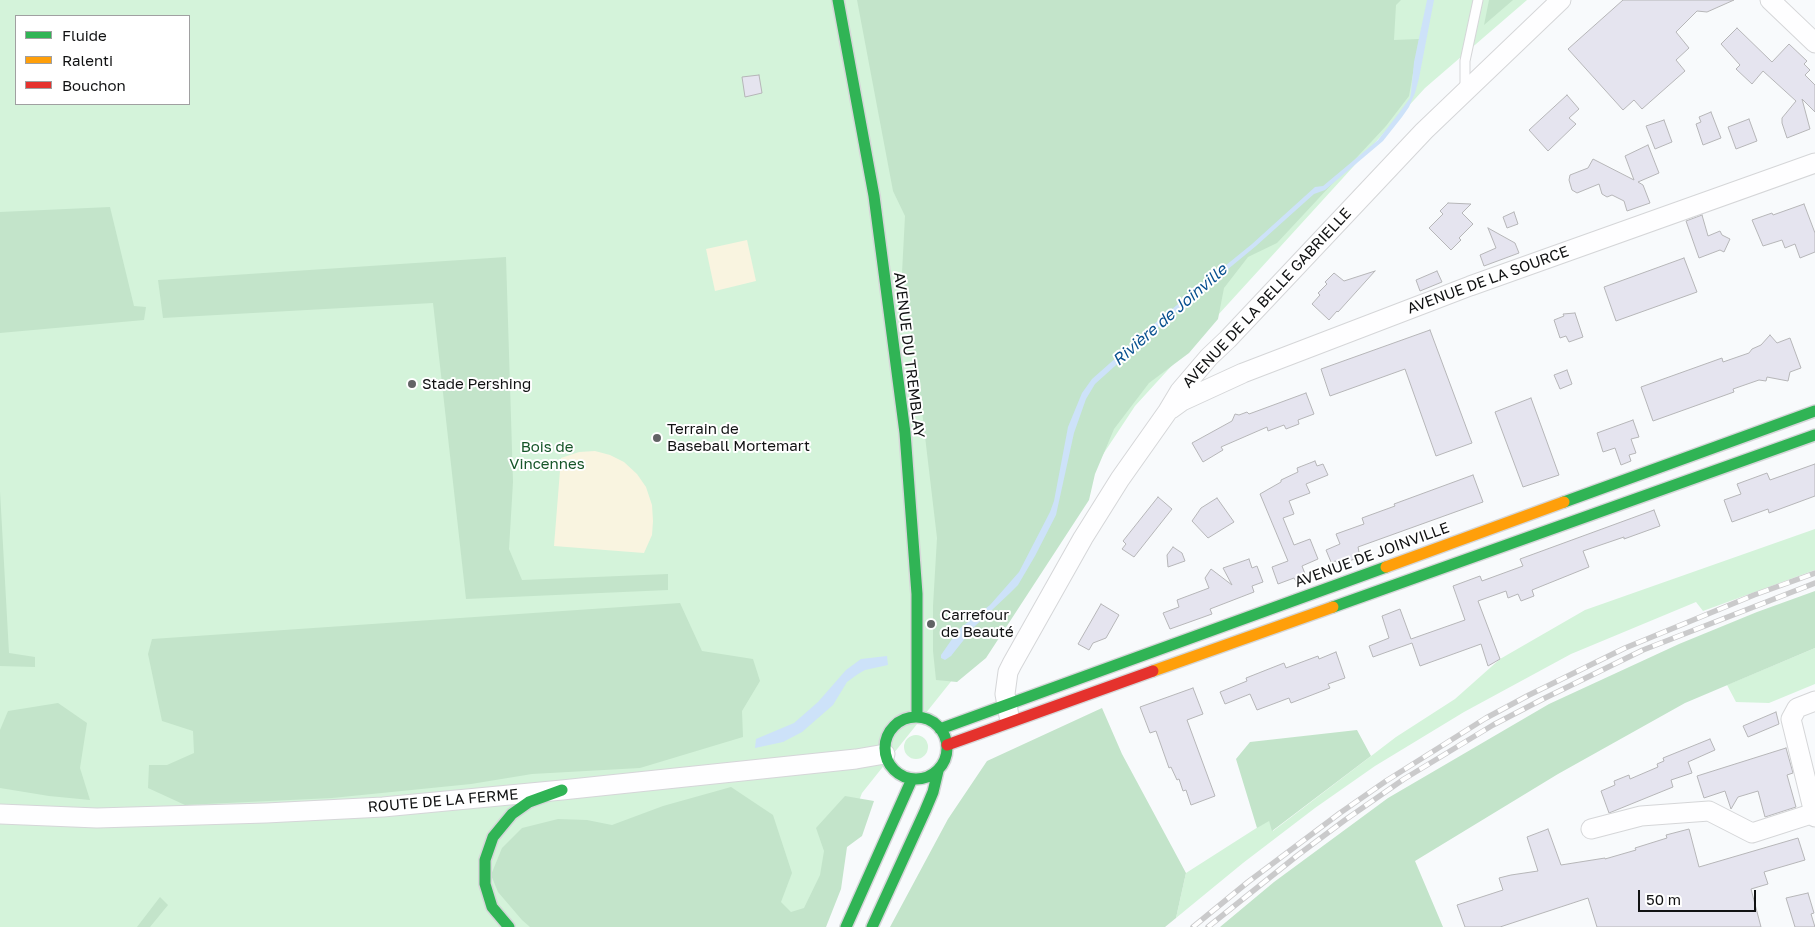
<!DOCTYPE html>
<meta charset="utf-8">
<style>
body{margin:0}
#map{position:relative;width:1815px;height:927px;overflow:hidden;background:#f8fafc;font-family:"Golos Text",sans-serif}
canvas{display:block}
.legend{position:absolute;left:15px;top:15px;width:175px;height:90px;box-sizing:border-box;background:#fff;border:1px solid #a0a0a1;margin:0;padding:6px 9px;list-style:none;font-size:15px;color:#111213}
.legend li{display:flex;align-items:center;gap:10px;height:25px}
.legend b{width:25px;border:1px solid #a0a0a1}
.scale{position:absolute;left:1638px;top:890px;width:118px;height:22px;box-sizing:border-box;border:2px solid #111213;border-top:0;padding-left:6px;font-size:15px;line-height:18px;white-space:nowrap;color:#111213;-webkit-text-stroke:4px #fff;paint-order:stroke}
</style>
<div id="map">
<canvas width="1815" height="927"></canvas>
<ul class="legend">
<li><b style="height:6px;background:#30b455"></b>Fluide</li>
<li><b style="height:6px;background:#ff9f0a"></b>Ralenti</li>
<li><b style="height:6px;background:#e5322d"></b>Bouchon</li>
</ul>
<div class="scale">50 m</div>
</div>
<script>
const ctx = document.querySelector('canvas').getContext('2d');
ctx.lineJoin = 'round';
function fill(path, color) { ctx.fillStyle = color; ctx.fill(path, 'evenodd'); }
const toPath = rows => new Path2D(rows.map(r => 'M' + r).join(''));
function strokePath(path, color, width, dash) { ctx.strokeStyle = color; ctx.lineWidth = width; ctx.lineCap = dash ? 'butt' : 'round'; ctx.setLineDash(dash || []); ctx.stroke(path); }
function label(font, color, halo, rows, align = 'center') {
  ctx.font = font + ' "Golos Text",sans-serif'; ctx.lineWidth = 4; ctx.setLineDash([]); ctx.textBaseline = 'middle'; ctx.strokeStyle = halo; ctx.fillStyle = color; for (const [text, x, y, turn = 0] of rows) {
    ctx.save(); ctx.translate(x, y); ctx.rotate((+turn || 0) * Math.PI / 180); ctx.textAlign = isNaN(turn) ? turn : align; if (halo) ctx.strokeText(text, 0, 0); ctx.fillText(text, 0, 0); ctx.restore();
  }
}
fill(toPath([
 [0,0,1527,0,1425,88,1135,406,961,669,862,793,811,927,0,927],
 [16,16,189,16,189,104,16,104],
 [1815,529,1815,570,1703,611,1696,602,1571,654,1464,712,1375,766,1315,808,1243,863,1176,918,1186,873,1269,820,1273,831,1396,737,1455,699,1500,659,1585,610],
 [1815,648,1815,684,1769,703,1736,702,1727,685],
 '904 747a12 12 0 1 1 24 0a12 12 0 1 1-24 0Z'
]), '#d4f3da');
fill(toPath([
 [857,0,1401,0,1396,5,1394,40,1419,39,1409,96,1386,126,1277,243,1248,257,1224,288,1218,319,1189,353,1149,383,1114,429,1095,474,1089,500,986,658,957,682,936,680,933,651,933,606,937,538,920,394,902,273,905,216,893,191],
 [1489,0,1513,0,1484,25],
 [110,207,134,306,146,307,144,320,0,333,0,212],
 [506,257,513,482,509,549,522,580,668,574,668,590,466,599,433,303,163,318,158,280],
 [0,491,9,653,35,657,35,667,0,666],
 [1815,591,1815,648,1685,703,1558,774,1415,861,1443,927,1220,927,1274,882,1388,798,1549,704,1679,644,1757,612],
 [680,603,702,651,753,659,760,681,742,711,743,737,640,768,532,774,471,784,332,798,185,805,148,788,149,765,167,765,194,753,193,731,162,721,148,654,152,639],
 [58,703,87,723,80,768,90,800,49,796,0,788,0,730,8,711],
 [1102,708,1122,754,1186,873,1176,918,1165,927,890,927,948,819,987,761],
 [1357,730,1371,756,1272,831,1269,821,1257,828,1236,759,1250,742],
 [731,787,773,815,792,873,781,902,791,912,804,908,820,875,824,851,816,828,845,796,874,801,862,836,847,847,841,889,826,927,530,927,522,920,498,892,491,875,502,848,522,828,558,819,587,820,612,825,663,806],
 [160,897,168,905,150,927,137,927]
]), '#c3e4ca');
fill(toPath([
 [747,240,756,281,715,291,706,249],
 [595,451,610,455,624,462,637,474,646,487,652,505,653,521,652,535,644,553,554,546,561,458,579,452]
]), '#f9f4e0');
fill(toPath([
 [1427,0,1434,0,1419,78,1415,93,1409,107,1402,117,1383,141,1325,190,1314,194,1256,246,1164,322,1095,384,1086,399,1074,433,1056,515,1035,556,1018,585,1010,593,974,627,951,656,945,660,941,658,941,655,959,629,990,605,1019,572,1050,512,1054,501,1068,427,1082,393,1092,379,1161,318,1252,244,1315,187,1323,186,1378,140,1399,113,1410,98,1411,93,1414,62],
 [887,656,888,665,865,670,858,674,847,682,833,705,802,732,783,742,755,748,756,739,794,723,818,702,846,670,861,659]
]), '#cde2f9');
const building = toPath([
 [1623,0,1734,0,1707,12,1697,11,1676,32,1689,48,1676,60,1685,71,1642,109,1634,100,1623,110,1568,49,1623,0],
 [1737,28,1772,62,1789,44,1807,61,1804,64,1810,70,1805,75,1815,85,1815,112,1802,99,1810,129,1787,138,1782,123,1782,118,1796,101,1763,71,1752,84,1736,69,1740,65,1721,44,1737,28],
 [759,75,762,93,745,97,742,77,759,75],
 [1567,95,1579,109,1569,118,1576,124,1548,151,1529,130,1567,95],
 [1711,112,1721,138,1703,145,1696,124,1701,122,1699,117,1711,112],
 [1749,119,1757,141,1736,149,1728,127,1749,119],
 [1664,120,1672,142,1655,149,1646,126,1664,120],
 [1648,145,1659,173,1638,182,1643,185,1650,203,1627,211,1624,201,1612,195,1607,197,1602,194,1599,184,1577,193,1572,190,1569,180,1570,175,1588,168,1593,159,1634,180,1625,156,1648,145],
 [1448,203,1471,204,1462,213,1473,224,1459,238,1461,240,1451,250,1429,228,1443,214,1440,211,1448,203],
 [1804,204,1815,233,1815,252,1800,258,1795,244,1785,248,1782,240,1763,246,1752,220,1772,213,1773,215,1804,204],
 [1514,212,1518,224,1507,228,1503,217,1514,212],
 [1702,215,1708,236,1720,231,1722,235,1730,239,1724,252,1720,250,1699,258,1686,221,1702,215],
 [1488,228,1515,243,1519,253,1484,266,1480,255,1496,248,1488,228],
 [1684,258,1697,292,1616,321,1604,287,1684,258],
 [1375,271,1338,312,1337,311,1329,320,1312,304,1320,295,1318,293,1327,284,1325,282,1334,273,1344,281,1375,271],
 [1437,271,1442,282,1420,291,1416,280,1437,271],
 [1575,313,1583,337,1569,342,1566,336,1560,338,1554,320,1564,316,1563,314,1575,313],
 [1430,330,1472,443,1436,456,1405,369,1330,396,1321,369,1430,330],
 [1770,335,1777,343,1790,338,1801,368,1790,372,1788,381,1767,377,1766,381,1759,380,1733,389,1734,392,1653,421,1641,387,1722,358,1723,362,1749,353,1752,349,1761,345,1770,335],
 [1567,370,1572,384,1560,389,1554,375,1567,370],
 [1306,393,1314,414,1298,420,1299,424,1286,429,1284,425,1268,431,1267,427,1221,447,1223,450,1203,462,1192,443,1232,421,1235,414,1239,415,1247,412,1249,414,1306,393],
 [1531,398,1559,475,1523,487,1495,412,1531,398],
 [1633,420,1639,437,1631,439,1636,453,1629,455,1631,461,1621,465,1615,448,1603,452,1597,433,1633,420],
 [1315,461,1317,466,1323,464,1328,475,1306,484,1310,493,1289,501,1294,514,1283,518,1294,545,1310,539,1318,559,1302,566,1307,579,1297,583,1294,578,1278,584,1272,567,1288,561,1260,494,1281,482,1281,480,1298,472,1297,468,1315,461],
 [1815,464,1815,496,1769,513,1768,509,1732,522,1724,500,1741,494,1737,484,1767,473,1770,480,1815,464],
 [1473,475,1483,502,1358,547,1360,557,1338,565,1336,561,1331,562,1326,550,1340,544,1336,534,1364,524,1362,518,1395,506,1394,504,1473,475],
 [1158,497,1172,509,1134,557,1122,549,1126,544,1123,541,1158,497],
 [1217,498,1234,522,1208,538,1192,521,1201,508,1217,498],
 [1654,510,1660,526,1624,539,1624,537,1583,551,1589,567,1532,590,1534,596,1521,601,1518,594,1508,598,1506,591,1478,601,1500,659,1488,666,1481,644,1420,666,1412,643,1373,657,1369,646,1389,638,1382,616,1400,609,1411,639,1465,620,1453,586,1480,576,1482,581,1523,566,1520,559,1654,510],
 [1173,547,1182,553,1185,561,1168,567,1167,555,1173,547],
 [1249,559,1252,568,1257,566,1263,582,1252,586,1254,592,1210,609,1212,614,1170,629,1163,613,1179,607,1177,600,1209,588,1205,578,1211,569,1232,585,1223,568,1249,559],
 [1101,604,1119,615,1106,638,1093,643,1089,650,1078,644,1101,604],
 [1336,652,1345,678,1328,684,1330,688,1291,703,1289,698,1257,710,1250,694,1225,704,1220,692,1247,681,1246,678,1284,663,1286,668,1318,656,1319,659,1336,652],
 [1193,688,1203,714,1187,720,1215,796,1191,805,1186,790,1183,791,1179,779,1177,780,1171,767,1169,768,1156,731,1150,733,1140,707,1193,688],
 [1776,712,1779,724,1748,737,1743,726,1776,712],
 [1710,739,1715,750,1688,762,1692,773,1671,780,1673,787,1609,813,1601,791,1615,785,1614,781,1629,775,1630,779,1658,767,1657,764,1664,761,1663,758,1710,739],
 [1786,748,1793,773,1787,775,1796,807,1765,817,1758,791,1738,797,1731,809,1725,791,1704,798,1697,776,1786,748],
 [1548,829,1561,865,1605,858,1605,859,1636,850,1635,848,1667,838,1666,835,1689,829,1699,867,1798,838,1805,860,1764,872,1768,884,1751,889,1761,927,1597,927,1588,898,1500,927,1465,927,1457,905,1503,890,1499,878,1511,875,1538,871,1527,837,1548,829],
 [1808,893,1814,913,1811,914,1815,927,1795,927,1786,898,1808,893]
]);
fill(building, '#e5e4ef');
strokePath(building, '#b6b6b8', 1);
const lane = toPath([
 [1465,89,1465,61,1478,0]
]);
const street = toPath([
 [1770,0,1815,43],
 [1171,409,1182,401,1243,373,1470,286,1815,163],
 [1815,701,1797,708,1791,719,1815,817],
 [1009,716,1005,694,1008,672,1012,664,1083,538,1120,479,1168,411,1180,391,1209,357,1228,339,1424,131,1561,0],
 [0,814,97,818,266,813,383,807,562,790,856,759,885,754],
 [1591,829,1641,816,1709,811,1752,833,1814,813]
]);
const fast = toPath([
 [838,0,874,196,905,433,917,594,917,717],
 [1564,502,1815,411],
 [1333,607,1815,435],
 '885 748a31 31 0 1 1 62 0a31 31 0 1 1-62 0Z',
 [940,729,1386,567],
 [509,927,492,907,485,884,485,860,493,837,512,814,529,802,562,790],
 [846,927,912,779],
 [872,927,925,811,933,792,938,771]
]);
const slow = toPath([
 [1386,567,1564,502],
 [1153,671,1333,607]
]);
const jam = toPath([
 [947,745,1153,671]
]);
strokePath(lane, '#d5d6d8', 11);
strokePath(street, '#d5d6d8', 21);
strokePath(fast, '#d5d6d8', 14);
strokePath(slow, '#d5d6d8', 14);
strokePath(jam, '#d5d6d8', 14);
strokePath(lane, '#fefeff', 9);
strokePath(street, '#fefeff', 19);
strokePath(fast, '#30b455', 11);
strokePath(slow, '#ff9f0a', 11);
strokePath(jam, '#e5322d', 11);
const rail = toPath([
 [1193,927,1248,882,1340,813,1386,781,1486,718,1529,695,1625,648,1754,595,1815,573],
 [1208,927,1298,855,1345,820,1404,779,1493,725,1543,699,1643,650,1815,583]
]);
strokePath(rail, '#cacacb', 5.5);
strokePath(rail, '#fff', 4, [11]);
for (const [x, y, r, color] of [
 [412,384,5,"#626365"],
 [657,438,5,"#626365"],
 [931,624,5,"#626365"]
]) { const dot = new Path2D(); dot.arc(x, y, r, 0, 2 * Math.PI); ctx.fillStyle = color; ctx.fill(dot); strokePath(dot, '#fff', 2); }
label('15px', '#111213', '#fff', [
 ["AVENUE DE LA SOURCE",1488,280,-20],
 ["AVENUE DE LA BELLE GABRIELLE",1267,298,-47],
 ["AVENUE DU TREMBLAY",909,355,83],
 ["AVENUE DE JOINVILLE",1372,555,-20],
 ["ROUTE DE LA FERME",443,801,-5]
]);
label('15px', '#111213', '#fff', [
 ["Stade Pershing",422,384],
 ["Terrain de",667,429],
 ["Baseball Mortemart",667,446],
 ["Carrefour",941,615],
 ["de Beauté",941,632]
], 'left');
label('15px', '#165529', '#fff', [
 ["Bois de",547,447],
 ["Vincennes",547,464]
]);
label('italic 16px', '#08508f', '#fff', [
 ["Rivière de Joinville",1170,315,-41]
]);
</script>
